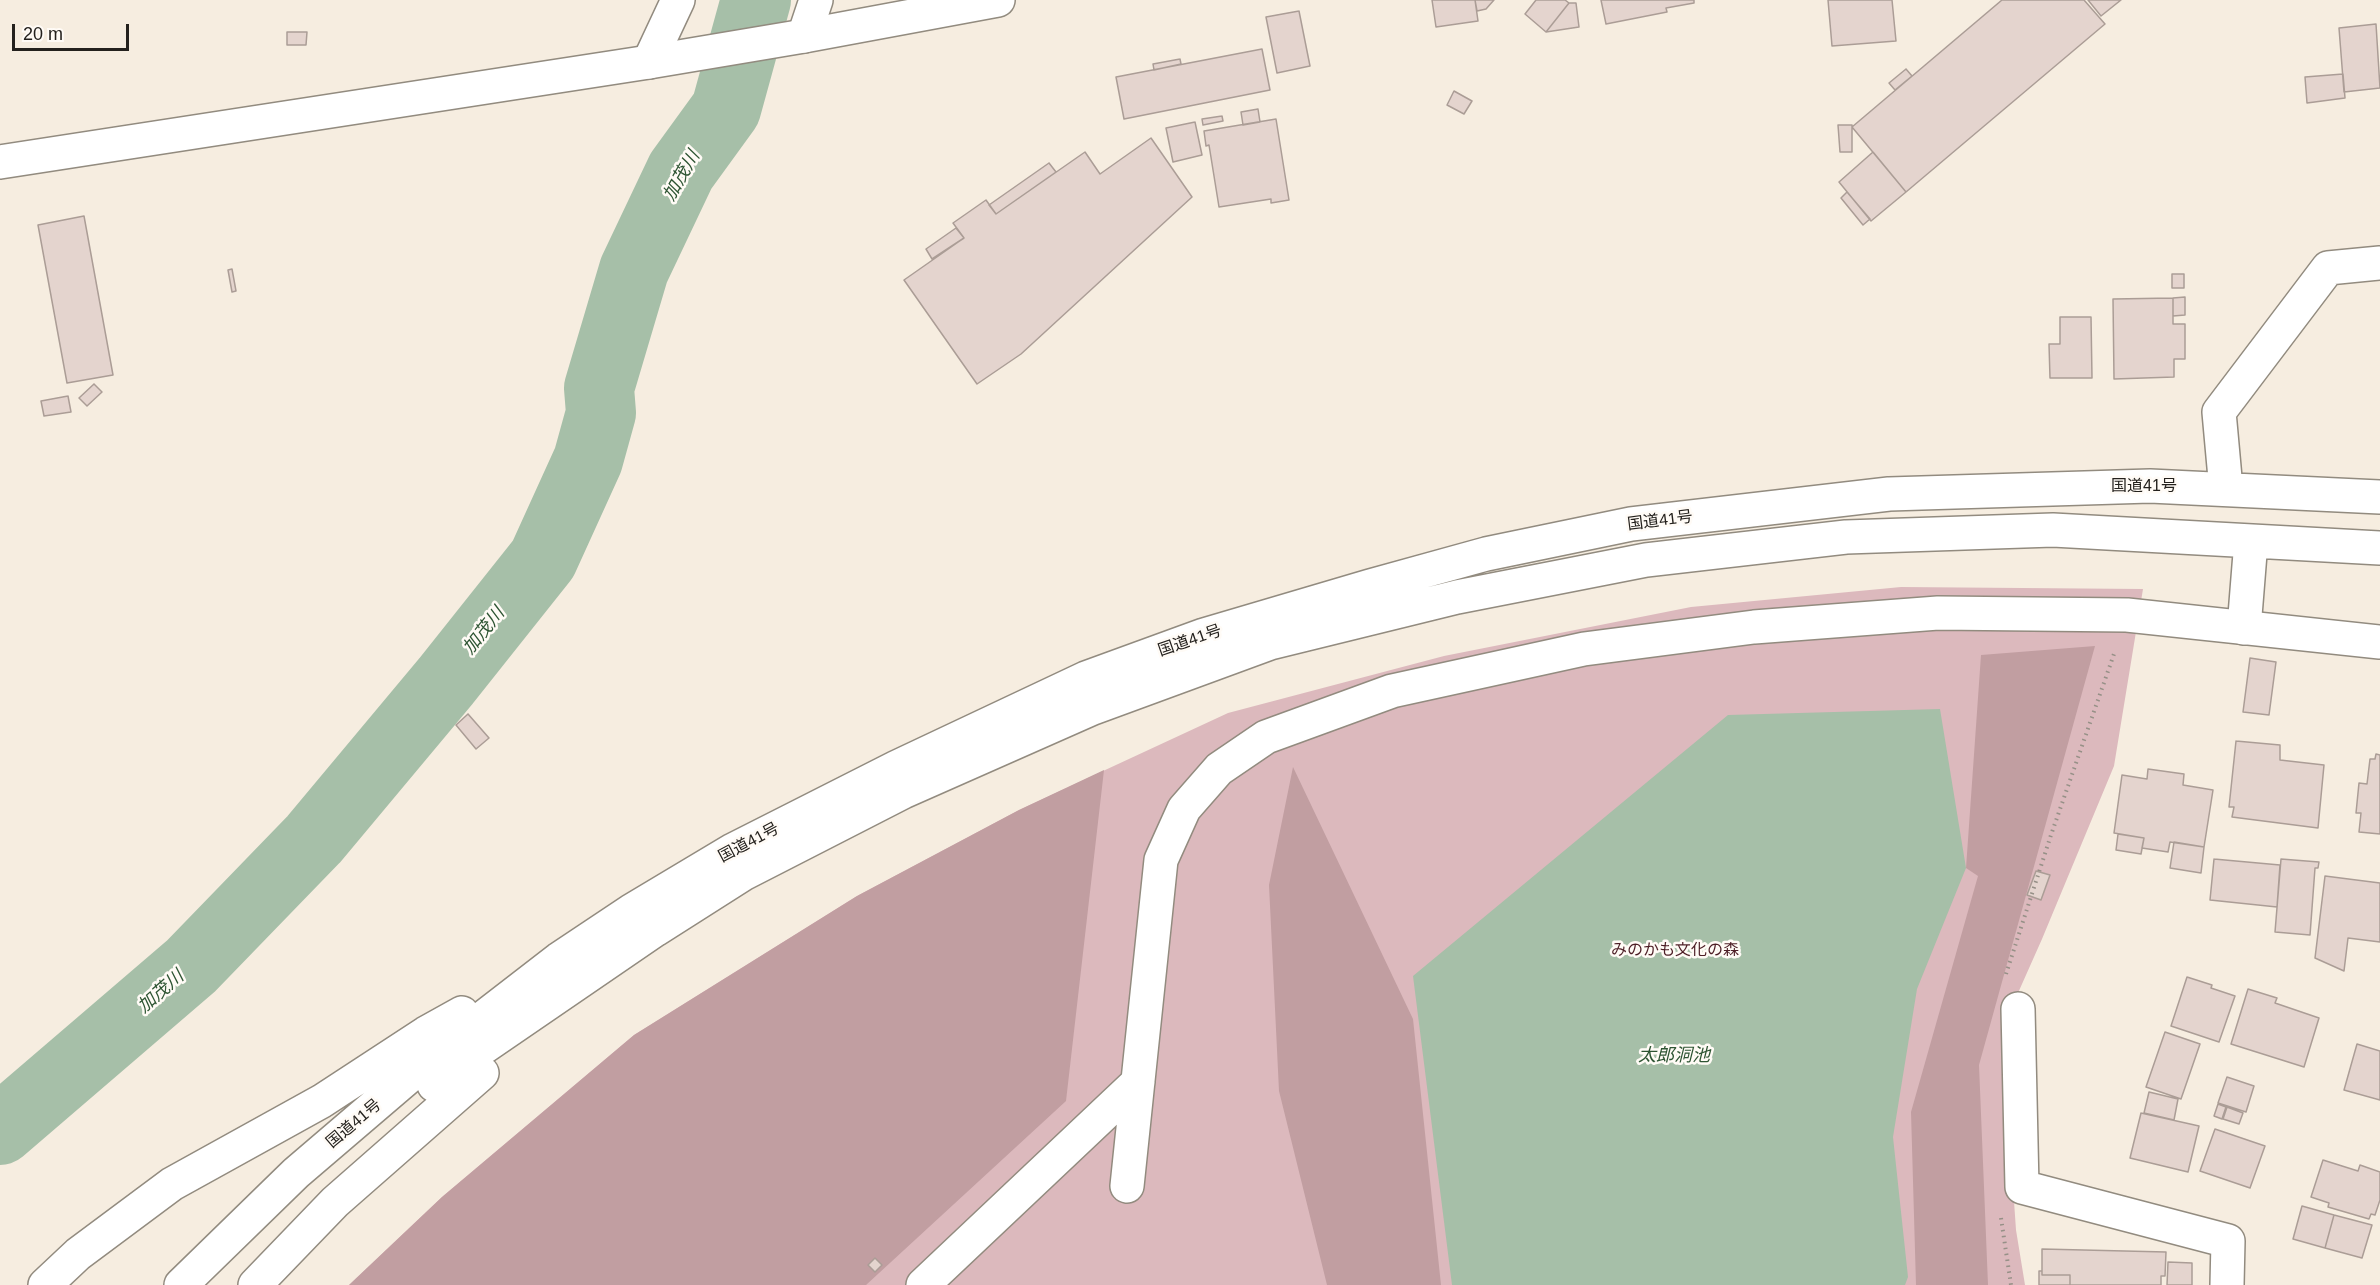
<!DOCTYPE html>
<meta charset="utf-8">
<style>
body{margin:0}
#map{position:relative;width:2380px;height:1285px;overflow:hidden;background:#f6ede0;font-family:Arial,sans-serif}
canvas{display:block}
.scale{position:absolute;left:12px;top:24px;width:117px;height:27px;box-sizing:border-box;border:3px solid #24211d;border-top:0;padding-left:8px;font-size:18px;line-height:21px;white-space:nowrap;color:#24211d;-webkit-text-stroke:4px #fffbf6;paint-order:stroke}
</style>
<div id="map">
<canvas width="2380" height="1285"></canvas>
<div class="scale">20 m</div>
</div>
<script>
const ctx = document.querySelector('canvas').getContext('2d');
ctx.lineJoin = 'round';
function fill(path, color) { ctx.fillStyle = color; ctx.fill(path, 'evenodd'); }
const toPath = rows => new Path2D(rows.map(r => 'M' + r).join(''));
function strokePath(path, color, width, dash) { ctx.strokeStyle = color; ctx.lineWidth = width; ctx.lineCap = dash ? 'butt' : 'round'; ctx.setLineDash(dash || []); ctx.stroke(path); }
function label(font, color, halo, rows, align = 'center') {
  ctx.font = font + ' Arial,"Noto Sans JP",sans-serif'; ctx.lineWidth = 5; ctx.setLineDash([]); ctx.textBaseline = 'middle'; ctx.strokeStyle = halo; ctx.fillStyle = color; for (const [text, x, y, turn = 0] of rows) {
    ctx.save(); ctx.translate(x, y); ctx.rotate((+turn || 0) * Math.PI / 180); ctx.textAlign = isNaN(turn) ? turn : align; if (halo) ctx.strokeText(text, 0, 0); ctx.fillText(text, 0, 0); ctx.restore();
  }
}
fill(toPath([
 [1901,587,2143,589,2114,766,2042,939,2002,1029,2016,1230,2025,1285,349,1285,442,1197,634,1035,857,896,1019,810,1228,713,1444,656,1691,607]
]), '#dcb9bd');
fill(toPath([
 [2095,646,1979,1065,1988,1285,1916,1285,1911,1112,1978,876,1966,868,1981,655],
 [1293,767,1413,1019,1441,1285,1327,1285,1279,1091,1269,885],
 [1104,770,1066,1101,866,1285,349,1285,442,1197,634,1035,857,896,1019,810]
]), '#c19ea1');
fill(toPath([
 [1940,709,1966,868,1917,989,1893,1137,1908,1277,1905,1285,1452,1285,1413,976,1728,715]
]), '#a6bfa8');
strokePath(toPath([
 [0,1130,191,966,314,839,446,681,543,559,588,460,601,413,599,388,634,270,681,171,726,109,756,0]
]), '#a6bfa8', 70);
const building = toPath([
 [1432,0,1475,0,1478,21,1436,27,1432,0],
 [1475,0,1494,0,1486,9,1477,11,1475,0],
 [1536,0,1565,0,1569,3,1546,32,1525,14,1536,0],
 [1601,0,1694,0,1694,3,1666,8,1667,12,1606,24,1601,0],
 [1828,0,1892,0,1896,41,1832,46,1828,0],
 [2002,0,2084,0,2105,24,1906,192,1852,127,2002,0],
 [2088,0,2121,0,2101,16,2088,0],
 [1569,3,1576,3,1579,27,1546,32,1569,3],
 [1299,11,1310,66,1277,73,1266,17,1299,11],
 [2376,24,2380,88,2344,92,2339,28,2376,24],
 [287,32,307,32,306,45,287,45,287,32],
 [1262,49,1270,90,1124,119,1116,77,1262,49],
 [1180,59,1181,64,1154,70,1153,64,1180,59],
 [1906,69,1912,76,1895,90,1889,83,1906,69],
 [2343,74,2345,98,2307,103,2305,77,2343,74],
 [1454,91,1472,101,1464,114,1447,105,1454,91],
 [1258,109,1260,122,1243,125,1241,112,1258,109],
 [1222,116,1223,121,1203,125,1202,119,1222,116],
 [1276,119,1289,200,1271,203,1271,199,1219,207,1209,145,1206,146,1204,131,1276,119],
 [1195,122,1202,155,1173,162,1166,128,1195,122],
 [1838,125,1852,125,1852,152,1840,152,1838,125],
 [1151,138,1192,197,1021,354,977,384,904,280,964,238,953,223,986,200,996,214,1085,152,1100,174,1151,138],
 [1873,152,1906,192,1871,221,1839,182,1873,152],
 [1049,163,1056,172,996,214,989,205,1049,163],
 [1847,192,1870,219,1863,225,1841,198,1847,192],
 [84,216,113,375,67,383,38,225,84,216],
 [956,228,964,238,932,259,926,249,956,228],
 [232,269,236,291,232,292,228,270,232,269],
 [2172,274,2184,274,2184,288,2172,288,2172,274],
 [2185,297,2185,315,2173,316,2173,298,2185,297],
 [2173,298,2173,324,2185,324,2185,359,2174,359,2174,377,2114,379,2113,299,2173,298],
 [2060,317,2091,317,2092,378,2050,378,2049,344,2060,344,2060,317],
 [94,384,102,392,87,406,79,398,94,384],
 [68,396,71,412,44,416,41,401,68,396],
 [2250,658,2276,662,2269,715,2243,712,2250,658],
 [468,714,489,738,476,749,456,725,468,714],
 [2236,741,2280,745,2280,760,2324,765,2318,828,2232,817,2234,807,2229,807,2236,741],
 [2376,754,2380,755,2380,834,2359,832,2361,813,2356,813,2359,783,2367,784,2370,759,2375,759,2376,754],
 [2148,769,2184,774,2183,785,2213,790,2204,847,2170,842,2168,852,2142,848,2144,838,2114,833,2122,775,2147,779,2148,769],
 [2118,834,2144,838,2141,854,2116,850,2118,834],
 [2174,842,2204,847,2201,873,2170,868,2174,842],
 [2214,859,2280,865,2277,907,2210,900,2214,859],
 [2281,859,2319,862,2318,868,2315,868,2310,935,2275,932,2281,859],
 [2036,871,2050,875,2041,900,2027,895,2036,871],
 [2325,876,2380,883,2380,942,2348,938,2344,971,2315,958,2325,876],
 [2187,977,2212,985,2211,988,2235,996,2219,1042,2171,1026,2187,977],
 [2248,989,2277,998,2275,1003,2319,1018,2304,1067,2231,1044,2248,989],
 [2165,1032,2200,1044,2181,1099,2146,1087,2165,1032],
 [2357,1044,2380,1051,2380,1100,2344,1090,2357,1044],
 [2227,1077,2254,1086,2246,1112,2218,1103,2227,1077],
 [2149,1092,2178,1099,2174,1120,2144,1113,2149,1092],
 [2218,1104,2226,1107,2222,1119,2214,1116,2218,1104],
 [2227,1107,2243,1113,2239,1124,2223,1119,2227,1107],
 [2141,1113,2199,1126,2188,1172,2130,1158,2141,1113],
 [2215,1129,2265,1146,2250,1188,2200,1171,2215,1129],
 [2323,1160,2358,1171,2360,1165,2380,1172,2380,1200,2375,1215,2371,1214,2369,1219,2328,1207,2329,1203,2311,1197,2323,1160],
 [2302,1206,2334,1215,2325,1248,2293,1239,2302,1206],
 [2334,1215,2372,1225,2362,1258,2325,1248,2334,1215],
 [2042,1249,2166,1252,2165,1276,2161,1276,2161,1285,2070,1285,2070,1275,2042,1275,2042,1249],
 [875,1258,882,1265,875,1272,868,1265,875,1258],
 [2168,1262,2192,1263,2192,1285,2167,1285,2168,1262],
 [2039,1271,2042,1271,2042,1275,2070,1275,2070,1285,2039,1285,2039,1271]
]);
fill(building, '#e4d4ce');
strokePath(building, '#ab9d96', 1.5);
const street = toPath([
 [804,36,816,0],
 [649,62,678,0],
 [2018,1009,2022,1187,2228,1241,2227,1285],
 [1127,1186,1161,860,1184,809,1219,769,1266,737,1392,691,1584,649,1754,627,1938,613,2127,615,2380,642],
 [923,1285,1138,1082]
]);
const secondary = toPath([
 [0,162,649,62,804,36,998,0]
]);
const highway = toPath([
 [2226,489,2219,412,2328,268,2380,263],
 [2244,628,2251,541],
 [434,1085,455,1067,655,930,743,874,903,792,1093,708,1270,643,1457,597,1646,560,1846,537,2053,530,2380,548],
 [45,1285,78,1254,172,1184,322,1101,426,1033,462,1013],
 [181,1285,296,1173,427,1061,559,959,631,911,733,850,895,768,1086,678,1204,635,1370,586,1486,554,1631,524,1889,494,2150,486,2380,497],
 [255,1285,335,1202,482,1073]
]);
strokePath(street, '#928b7f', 36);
strokePath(secondary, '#928b7f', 36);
strokePath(highway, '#928b7f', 36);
strokePath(toPath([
 [2006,974,2051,835,2115,651],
 [2001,1218,2011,1285]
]), '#969087', 4, [1.5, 4.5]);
strokePath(street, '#fff', 33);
strokePath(secondary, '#fff', 33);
strokePath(highway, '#fff', 33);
label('16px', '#24211d', '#fffbf6', [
 ["国道41号",2144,487],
 ["国道41号",1660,521,-7],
 ["国道41号",1190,641,-19],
 ["国道41号",749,843,-28],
 ["国道41号",354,1124,-40]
]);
label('16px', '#4d1e26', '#fffbf6', [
 ["みのかも文化の森",1675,951]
]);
label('italic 18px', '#2d5432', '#fffbf6', [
 ["加茂川",682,176,-60],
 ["加茂川",484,631,-51],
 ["加茂川",161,992,-41],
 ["太郎洞池",1674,1056]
]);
</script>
